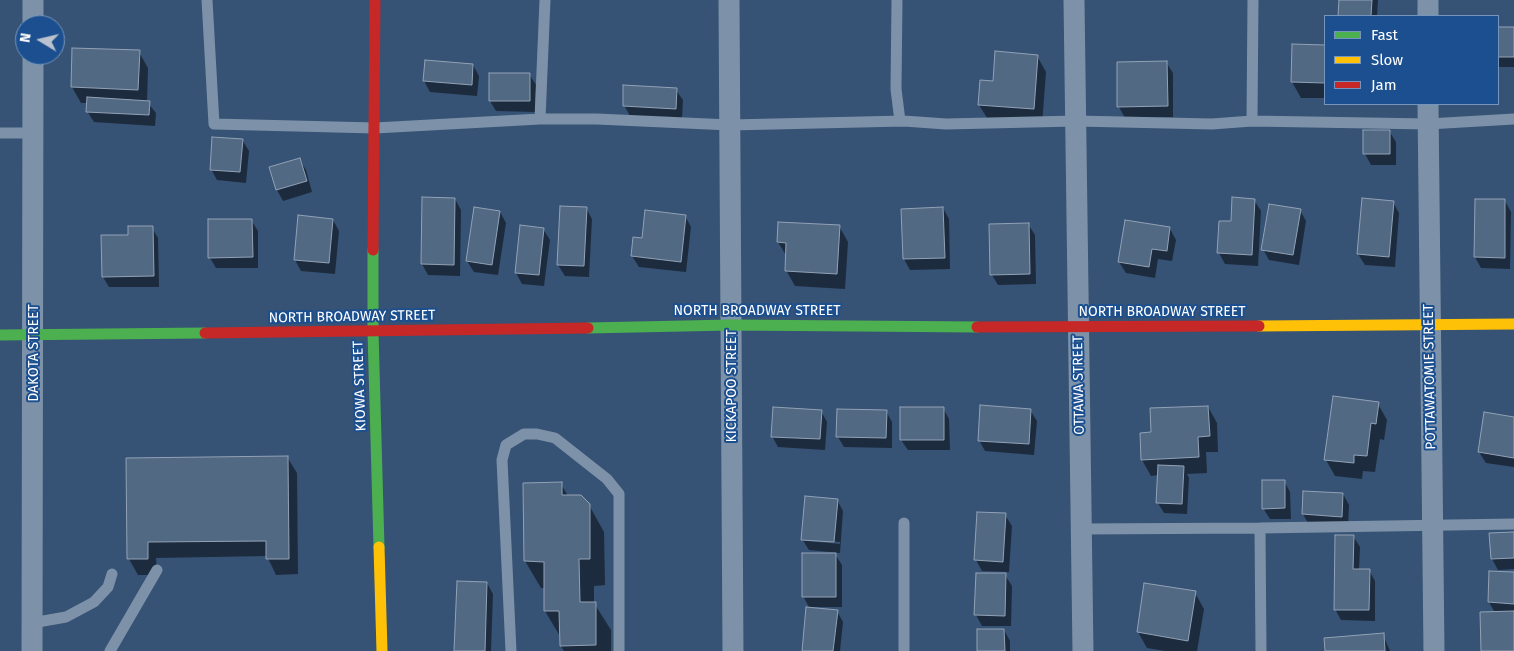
<!DOCTYPE html>
<style>
body{margin:0}
#map{position:relative;width:1514px;height:651px;overflow:hidden;background:#365274;font-family:"Fira Sans",sans-serif}
canvas{display:block}
.legend{position:absolute;left:1324px;top:15px;width:175px;height:90px;box-sizing:border-box;background:#1b4f8f;border:1px solid #7695bc;margin:0;padding:6px 9px;list-style:none;font-size:15px;color:#fff}
.legend li{display:flex;align-items:center;gap:10px;height:25px}
.legend b{width:25px;border:1px solid #7695bc}
.north{position:absolute;left:15px;top:15px;width:50px;height:50px;box-sizing:border-box;background:#1b4f8f;border:1px solid #7695bc;border-radius:50%;rotate:279deg;font-size:14px;font-weight:700;line-height:20px;text-align:center;color:#fff}
.north::after{content:'';display:block;margin:auto;width:18px;height:22px;background:#b9c2ce;clip-path:polygon(50% 0,100% 100%,50% 72%,0 100%)}
</style>
<div id="map">
<canvas width="1514" height="651"></canvas>
<ul class="legend">
<li><b style="height:6px;background:#4caf50"></b>Fast</li>
<li><b style="height:6px;background:#ffc107"></b>Slow</li>
<li><b style="height:6px;background:#c62828"></b>Jam</li>
</ul>
<div class="north">N</div>
</div>
<script>
const ctx = document.querySelector('canvas').getContext('2d');
ctx.lineJoin = 'round';
function fill(path, color) { ctx.fillStyle = color; ctx.fill(path, 'evenodd'); }
const toPath = rows => new Path2D(rows.map(r => 'M' + r).join(''));
function strokePath(path, color, width, dash) { ctx.strokeStyle = color; ctx.lineWidth = width; ctx.lineCap = dash ? 'butt' : 'round'; ctx.setLineDash(dash || []); ctx.stroke(path); }
function label(font, color, halo, rows, align = 'center') {
  ctx.font = font + ' "Fira Sans",sans-serif'; ctx.lineWidth = 4; ctx.setLineDash([]); ctx.textBaseline = 'middle'; ctx.strokeStyle = halo; ctx.fillStyle = color; for (const [text, x, y, turn = 0] of rows) {
    ctx.save(); ctx.translate(x, y); ctx.rotate((+turn || 0) * Math.PI / 180); ctx.textAlign = isNaN(turn) ? turn : align; if (halo) ctx.strokeText(text, 0, 0); ctx.fillText(text, 0, 0); ctx.restore();
  }
}
fill(toPath([
 [1340,0,1378,0,1377,16,1339,16],
 [1498,28,1514,28,1514,67,1498,67],
 [1293,46,1325,46,1325,98,1301,98,1292,82],
 [73,50,139,52,148,68,147,102,156,113,155,126,94,122,87,111,88,103,81,103,72,87],
 [1037,56,1046,72,1042,125,989,121,979,105,994,83],
 [1166,62,1173,73,1173,117,1125,118,1119,107],
 [473,65,479,76,477,96,430,92,424,81],
 [529,74,536,85,535,112,496,111,490,101],
 [676,90,683,100,682,119,630,116,624,105],
 [1389,131,1396,142,1396,165,1371,165,1365,154],
 [243,141,249,151,246,183,217,180,211,169],
 [299,159,306,170,312,192,283,201,277,190],
 [423,198,455,199,461,210,460,276,428,275,422,264],
 [1254,200,1261,211,1258,266,1225,264,1219,253,1232,223],
 [1476,200,1505,201,1511,212,1510,269,1481,268,1475,257],
 [1393,202,1399,213,1395,267,1365,265,1358,254],
 [586,208,592,219,589,277,565,276,558,265],
 [943,208,949,219,950,269,910,270,904,259,903,210],
 [1300,210,1306,221,1299,265,1269,260,1263,249],
 [500,212,506,223,498,275,474,272,467,261],
 [685,216,691,227,686,272,639,267,632,256],
 [251,220,258,231,258,268,216,268,210,258],
 [333,220,339,231,335,274,301,271,295,260],
 [1028,224,1035,235,1036,284,998,285,992,275],
 [839,226,848,242,845,289,795,286,786,270,787,257,778,242],
 [152,228,158,238,159,287,109,287,103,277,129,236],
 [543,229,550,240,544,286,522,284,516,273],
 [1170,229,1176,240,1172,261,1158,259,1155,278,1126,273,1119,262],
 [1378,404,1387,420,1384,440,1380,439,1375,472,1363,471,1362,479,1335,476,1326,460],
 [1208,407,1217,423,1218,452,1206,452,1207,473,1187,474,1189,478,1187,514,1164,513,1158,503,1158,475,1151,476,1142,460,1152,433],
 [943,408,949,419,950,450,908,450,901,440],
 [1030,410,1037,421,1034,455,985,451,979,440],
 [821,411,827,422,825,450,778,447,772,436],
 [886,411,892,422,892,448,844,447,838,437],
 [1514,418,1514,467,1486,463,1479,452],
 [287,457,297,473,298,574,276,575,267,556,156,558,157,575,138,575,129,559,127,459],
 [1284,481,1290,492,1291,519,1270,519,1263,508],
 [524,484,561,484,568,496,589,505,604,532,605,585,594,586,594,603,611,630,611,651,564,651,561,646,561,638,545,611,545,588,541,588,525,561],
 [1343,494,1349,505,1348,527,1309,525,1303,514],
 [837,500,843,511,840,553,809,550,802,539],
 [808,539,840,542,840,544,808,541],
 [1005,515,1012,526,1009,572,982,571,976,560],
 [1514,533,1514,569,1498,570,1492,559],
 [1353,536,1360,547,1359,570,1369,570,1375,581,1375,621,1341,620,1335,609],
 [835,554,842,565,842,607,814,607,814,609,837,611,843,622,840,651,803,651,810,609,803,596],
 [1514,573,1514,651,1482,651,1495,613,1489,602],
 [1005,575,1012,586,1011,626,982,626,976,615],
 [487,583,493,594,491,651,456,651],
 [1145,585,1195,593,1204,609,1197,651,1165,651,1147,648,1138,632],
 [1004,630,1010,641,1010,651,979,651],
 [1383,635,1390,651,1327,651]
]), '#0007');
const building = toPath([
 [1339,0,1372,0,1371,16,1338,16,1339,0],
 [1498,27,1514,27,1514,57,1498,57,1498,27],
 [1292,44,1325,45,1325,83,1291,82,1292,44],
 [72,48,140,50,138,90,71,87,72,48],
 [995,51,1038,55,1034,109,978,105,980,80,993,81,995,51],
 [425,60,473,64,472,85,423,81,425,60],
 [1167,61,1168,106,1117,107,1117,62,1167,61],
 [489,73,530,73,530,101,489,101,489,73],
 [623,85,677,88,676,109,623,106,623,85],
 [87,97,150,101,149,115,86,112,87,97],
 [1363,130,1390,130,1390,154,1363,154,1363,130],
 [212,137,243,139,240,172,210,170,212,137],
 [300,158,307,181,276,190,269,167,300,158],
 [422,197,455,198,454,265,421,264,422,197],
 [1232,197,1255,199,1252,255,1217,253,1219,221,1231,221,1232,197],
 [1362,198,1394,201,1389,257,1357,254,1362,198],
 [1475,199,1505,199,1505,258,1474,257,1475,199],
 [1269,204,1301,209,1293,255,1261,250,1269,204],
 [560,206,587,207,584,266,557,265,560,206],
 [474,207,500,211,492,265,466,261,474,207],
 [943,207,945,258,903,259,901,209,943,207],
 [645,210,686,215,681,262,631,256,633,237,642,238,645,210],
 [298,215,333,219,329,263,294,260,298,215],
 [208,219,252,219,253,257,208,258,208,219],
 [1125,220,1170,227,1167,251,1152,249,1149,267,1118,262,1125,220],
 [778,222,840,225,837,274,785,271,786,243,777,242,778,222],
 [1029,223,1030,274,990,275,989,224,1029,223],
 [520,225,544,228,539,275,515,273,520,225],
 [128,226,153,226,154,276,102,277,101,235,128,235,128,226],
 [1333,396,1379,402,1376,424,1371,423,1367,456,1354,455,1354,463,1324,460,1333,396],
 [980,405,1031,409,1029,444,978,441,980,405],
 [1208,406,1210,436,1198,437,1199,457,1141,460,1140,433,1151,432,1150,408,1208,406],
 [773,407,822,410,820,439,771,437,773,407],
 [900,407,944,407,944,440,900,440,900,407],
 [837,409,887,410,886,438,836,437,837,409],
 [1484,412,1514,417,1514,458,1478,452,1484,412],
 [288,456,289,559,266,559,266,541,148,542,148,559,127,559,126,458,288,456],
 [1158,465,1184,466,1182,504,1156,503,1158,465],
 [1262,480,1285,480,1285,508,1262,509,1262,480],
 [562,482,562,495,581,495,590,504,590,559,579,559,580,602,596,602,596,645,560,646,559,611,544,611,544,562,524,561,523,483,562,482],
 [1303,491,1343,493,1342,517,1302,514,1303,491],
 [805,496,838,499,834,542,801,540,805,496],
 [977,512,1006,513,1003,562,974,560,977,512],
 [1514,532,1514,558,1491,559,1489,533,1514,532],
 [1335,535,1354,535,1353,569,1370,569,1369,610,1334,610,1335,535],
 [802,553,836,553,836,597,802,597,802,553],
 [1489,571,1514,572,1514,604,1488,602,1489,571],
 [976,573,1006,573,1005,616,974,615,976,573],
 [457,581,487,582,485,651,454,651,457,581],
 [1144,583,1196,591,1188,641,1137,632,1144,583],
 [806,607,838,610,833,651,802,651,806,607],
 [1514,611,1514,651,1481,651,1480,612,1514,611],
 [977,629,1004,629,1005,651,977,651,977,629],
 [1384,633,1385,651,1325,651,1324,638,1384,633]
]);
fill(building, '#526984');
strokePath(building, '#92a2b6', 1);
strokePath(toPath([
 [207,0,214,124,375,128,540,119,597,119,730,125,904,121,946,124,1076,121,1212,124,1252,121],
 [897,0,896,89,900,121],
 [1253,0,1252,121,1428,124,1514,119],
 [540,119,545,0],
 [0,133,33,133],
 [904,523,904,651],
 [1081,529,1260,528],
 [32,623,66,617,94,602,108,587,112,574],
 [110,651,157,570],
 [511,651,502,460,506,445,524,434,537,434,555,438,607,479,619,494,619,651],
 [1261,651,1260,528,1514,524]
]), '#7d92a8', 11);
strokePath(toPath([
 [33,0,33,25],
 [729,0,733,651],
 [1074,0,1083,651],
 [1428,0,1428,16],
 [1428,104,1434,651],
 [32,651,33,55]
]), '#7d92a8', 21);
strokePath(toPath([
 [373,250,373,332,379,547],
 [588,328,731,325,977,327],
 [0,335,205,333]
]), '#4caf50', 11);
strokePath(toPath([
 [1259,326,1514,324],
 [379,547,382,651]
]), '#ffc107', 11);
strokePath(toPath([
 [373,250,375,0],
 [977,327,1259,326],
 [205,333,588,328]
]), '#c62828', 11);
label('14px', '#fff', '#1b4f8f', [
 ["NORTH BROADWAY STREET",757,311],
 ["NORTH BROADWAY STREET",1162,312],
 ["NORTH BROADWAY STREET",352,317,-1],
 ["DAKOTA STREET",34,353,-90],
 ["POTTAWATOMIE STREET",1430,377,-91],
 ["OTTAWA STREET",1079,385,-91],
 ["KIOWA STREET",360,386,-92],
 ["KICKAPOO STREET",732,386,-90]
]);
</script>
